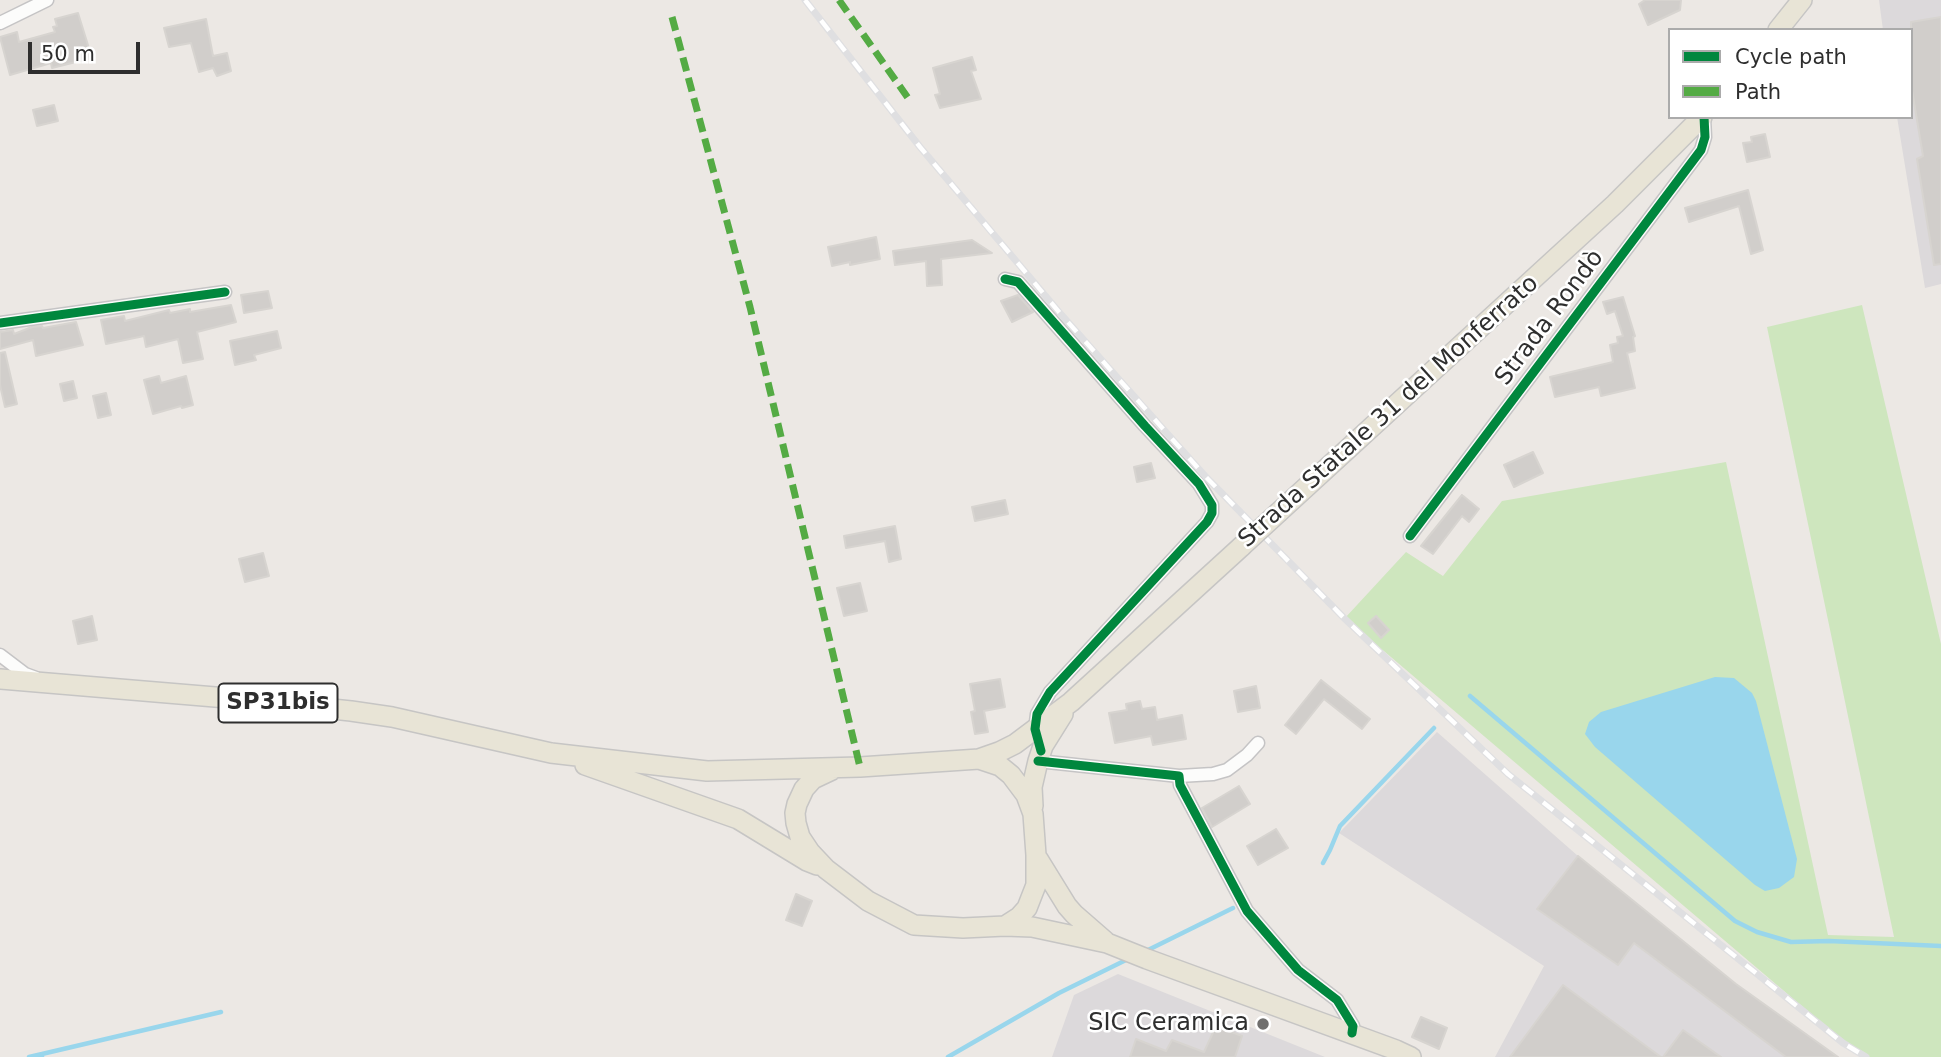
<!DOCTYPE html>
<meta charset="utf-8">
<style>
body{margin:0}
#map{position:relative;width:1941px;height:1057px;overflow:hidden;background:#ece8e4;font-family:"DejaVu Sans",sans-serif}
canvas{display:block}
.legend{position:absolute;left:1668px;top:28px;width:245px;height:91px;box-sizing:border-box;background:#fff;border:2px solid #ababab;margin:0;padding:9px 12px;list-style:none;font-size:21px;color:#2e2e2e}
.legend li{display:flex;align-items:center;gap:14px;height:35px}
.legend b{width:35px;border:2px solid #ababab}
.scale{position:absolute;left:28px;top:42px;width:112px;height:32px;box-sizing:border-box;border:4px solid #2e2e2e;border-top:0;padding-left:9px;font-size:21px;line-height:24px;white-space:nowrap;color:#2e2e2e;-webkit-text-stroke:5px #fff;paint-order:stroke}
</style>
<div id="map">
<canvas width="1941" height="1057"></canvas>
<ul class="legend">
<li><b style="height:9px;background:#00873e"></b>Cycle path</li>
<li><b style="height:9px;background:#54ab44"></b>Path</li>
</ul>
<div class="scale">50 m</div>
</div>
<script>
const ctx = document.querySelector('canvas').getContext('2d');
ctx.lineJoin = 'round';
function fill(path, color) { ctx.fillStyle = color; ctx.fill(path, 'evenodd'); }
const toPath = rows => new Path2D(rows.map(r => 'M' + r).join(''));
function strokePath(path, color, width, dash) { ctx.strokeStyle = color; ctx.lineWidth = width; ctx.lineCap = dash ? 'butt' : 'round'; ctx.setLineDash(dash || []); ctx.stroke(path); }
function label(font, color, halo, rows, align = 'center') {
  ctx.font = font + ' "DejaVu Sans",sans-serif'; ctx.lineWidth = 5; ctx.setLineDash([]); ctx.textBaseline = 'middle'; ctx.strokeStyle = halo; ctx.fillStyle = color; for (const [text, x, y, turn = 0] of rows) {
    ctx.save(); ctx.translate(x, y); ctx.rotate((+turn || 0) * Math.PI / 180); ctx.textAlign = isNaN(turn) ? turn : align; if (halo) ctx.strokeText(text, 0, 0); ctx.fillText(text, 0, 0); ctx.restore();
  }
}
fill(toPath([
 [1879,0,1941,0,1941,284,1925,288,1897,117,1911,117,1911,30,1883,30],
 [1437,732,1578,856,1736,984,1838,1057,1495,1057,1544,966,1339,833],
 [1118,974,1325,1057,1052,1057,1074,995]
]), '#dcd9db');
fill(toPath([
 [1862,305,1941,644,1941,1057,1868,1057,1844,1042,1345,618,1406,552,1443,576,1502,501,1726,462,1828,935,1894,937,1767,327]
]), '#cee6be');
fill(toPath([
 [1715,677,1734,678,1752,693,1756,701,1797,859,1794,877,1779,888,1765,891,1755,885,1595,747,1585,734,1589,722,1601,712]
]), '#99d6ec');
strokePath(toPath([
 [1470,696,1735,921,1757,932,1791,942,1829,941,1941,946],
 [1323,863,1330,850,1340,826,1434,728],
 [1146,951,1233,908],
 [42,1054,221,1012],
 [29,1057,42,1054,42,1057],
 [948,1057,1059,993,1128,959]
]), '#99d6ec', 4.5);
const building = toPath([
 [1645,0,1681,0,1680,10,1648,25,1639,4,1645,0],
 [78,13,92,58,52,68,51,63,10,75,0,37,17,32,19,42,55,32,53,27,57,26,55,19,78,13],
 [1941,17,1941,264,1934,265,1917,159,1923,156,1911,84,1911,22,1941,17],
 [206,19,213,56,227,53,231,71,217,76,213,68,199,72,191,43,169,47,164,28,206,19],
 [972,57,976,70,971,71,981,99,940,108,935,95,940,94,933,68,972,57],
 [54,105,58,121,37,126,33,110,54,105],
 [1765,134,1770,157,1747,162,1743,143,1752,142,1751,137,1765,134],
 [1748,190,1763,250,1751,254,1739,206,1689,222,1685,208,1748,190],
 [876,237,880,259,850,265,850,262,832,266,828,247,876,237],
 [972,240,992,253,941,259,942,285,927,286,926,261,895,265,893,251,972,240],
 [268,291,272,308,244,313,241,295,268,291],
 [1018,295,1033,312,1012,322,1001,301,1018,295],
 [1623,297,1635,336,1633,337,1635,351,1627,353,1635,388,1601,396,1599,387,1555,397,1550,377,1613,362,1610,345,1618,343,1617,337,1623,336,1615,311,1607,314,1603,302,1623,297],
 [231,305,236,322,197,332,203,359,183,363,178,339,146,347,144,336,106,344,101,320,124,316,125,321,169,310,170,313,190,309,190,312,231,305],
 [76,322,83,345,36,356,33,340,0,349,0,332,13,330,14,334,32,327,42,326,43,328,76,322],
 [277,331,281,348,254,355,256,360,235,365,230,341,277,331],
 [5,352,17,404,5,407,0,385,0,353,5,352],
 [159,376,161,383,186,376,193,405,182,408,181,406,153,414,144,380,159,376],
 [73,381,77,398,64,401,60,384,73,381],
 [106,393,111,415,98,418,93,396,106,393],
 [1533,452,1543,473,1514,487,1504,465,1533,452],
 [1151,463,1155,478,1137,482,1134,467,1151,463],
 [1462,495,1479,509,1469,522,1462,516,1433,554,1421,546,1462,495],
 [1005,500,1008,514,975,521,972,507,1005,500],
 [895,526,901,559,889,562,885,541,846,548,844,536,895,526],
 [263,553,269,576,245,582,239,559,263,553],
 [860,583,867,611,844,616,837,588,860,583],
 [92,616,97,640,78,644,73,621,92,616],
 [1376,616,1389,630,1381,638,1368,623,1376,616],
 [1000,679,1005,707,984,711,988,732,975,734,971,712,975,711,970,684,1000,679],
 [1321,680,1370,719,1362,729,1324,699,1296,734,1285,725,1321,680],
 [1256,686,1260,708,1238,712,1234,691,1256,686],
 [1140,701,1142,709,1155,707,1157,720,1182,715,1186,739,1153,745,1151,736,1115,743,1109,713,1127,710,1126,704,1140,701],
 [1239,786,1250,804,1212,827,1202,808,1239,786],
 [1276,829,1288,848,1258,865,1247,846,1276,829],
 [1578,856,1736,984,1838,1057,1786,1057,1634,943,1618,965,1537,909,1578,856],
 [796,894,812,901,802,926,786,920,796,894],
 [1563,985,1661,1057,1510,1057,1563,985],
 [1421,1017,1447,1028,1439,1049,1412,1037,1421,1017],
 [1216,1026,1242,1036,1235,1057,1130,1057,1136,1039,1166,1051,1172,1040,1204,1052,1216,1026],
 [1683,1030,1721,1057,1663,1057,1683,1030]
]);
fill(building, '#d1cecb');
strokePath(building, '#d7d4d0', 2);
const street = toPath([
 [0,23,47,0],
 [1005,279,1018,282,1145,426,1199,484,1212,505,1212,513,1207,522,1050,692,1037,714,1035,730],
 [0,323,225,292],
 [1410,536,1701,150,1705,137,1704,117],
 [0,655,25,674,36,678],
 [1038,761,1179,776,1180,785,1247,911,1298,970,1337,1000,1353,1026,1352,1033],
 [1179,776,1213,774,1227,770,1247,755,1258,743]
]);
const primary = toPath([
 [1778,30,1802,0],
 [1279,512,1615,204,1702,117],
 [0,679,227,698,351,711,392,717,551,753,707,771,860,767,979,759,1000,766,1011,775,1026,795,1033,814,1036,855,1036,885,1027,908,1019,917,1005,926],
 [979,759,999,752,1015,744,1071,702,1242,546],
 [585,765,738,819,807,861,817,865],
 [832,770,813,779,804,789,797,804,795,813,796,823,800,837,810,852,826,869,868,901,914,925,963,928,1005,926,1032,927,1107,943,1147,959,1396,1050,1411,1057],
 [1033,806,1032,787,1038,761,1043,746,1063,714],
 [1038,859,1067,906,1074,914,1105,941]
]);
strokePath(street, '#c5c4c5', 15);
strokePath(primary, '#c6c5c4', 22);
strokePath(street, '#fcfcfb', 12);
strokePath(primary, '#e8e4d6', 19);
const rail = toPath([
 [805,0,920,147,1059,312,1206,477,1345,619,1508,774,1843,1043,1866,1057]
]);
strokePath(rail, '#dfdfe1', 7);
strokePath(rail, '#fff', 4.5, [13]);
const primaryBridge = toPath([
 [1242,546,1279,512]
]);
strokePath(primaryBridge, '#c6c5c4', 22, []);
strokePath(primaryBridge, '#e8e4d6', 19);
strokePath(toPath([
 [839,0,908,98],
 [672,17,750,307,860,767]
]), '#54ab44', 7, [14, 7]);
strokePath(toPath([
 [1005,279,1018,282,1145,426,1199,484,1212,505,1212,513,1207,522,1050,692,1037,714,1035,729,1041,751],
 [0,323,225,292],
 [1410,536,1701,150,1705,137,1704,117],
 [1038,761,1179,776,1180,785,1247,911,1298,970,1337,1000,1353,1026,1352,1033]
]), '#00873e', 9);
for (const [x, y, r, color] of [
 [1263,1024,7,"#706f6e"]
]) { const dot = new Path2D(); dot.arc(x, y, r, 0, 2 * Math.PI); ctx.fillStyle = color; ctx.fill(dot); strokePath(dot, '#fff', 2.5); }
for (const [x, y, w] of [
 [278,703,119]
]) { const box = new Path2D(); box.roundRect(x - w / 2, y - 19.5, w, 39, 5); ctx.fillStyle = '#fff'; ctx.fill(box); strokePath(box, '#2e2e2e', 2); }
label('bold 23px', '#2e2e2e', null, [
 ["SP31bis",278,703]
]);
label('24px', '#2e2e2e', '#fff', [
 ["Strada Rondò",1550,318,-53],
 ["Strada Statale 31 del Monferrato",1389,412,-42]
]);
label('24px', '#2e2e2e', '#fff', [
 ["SIC Ceramica",1249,1024]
], 'right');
</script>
